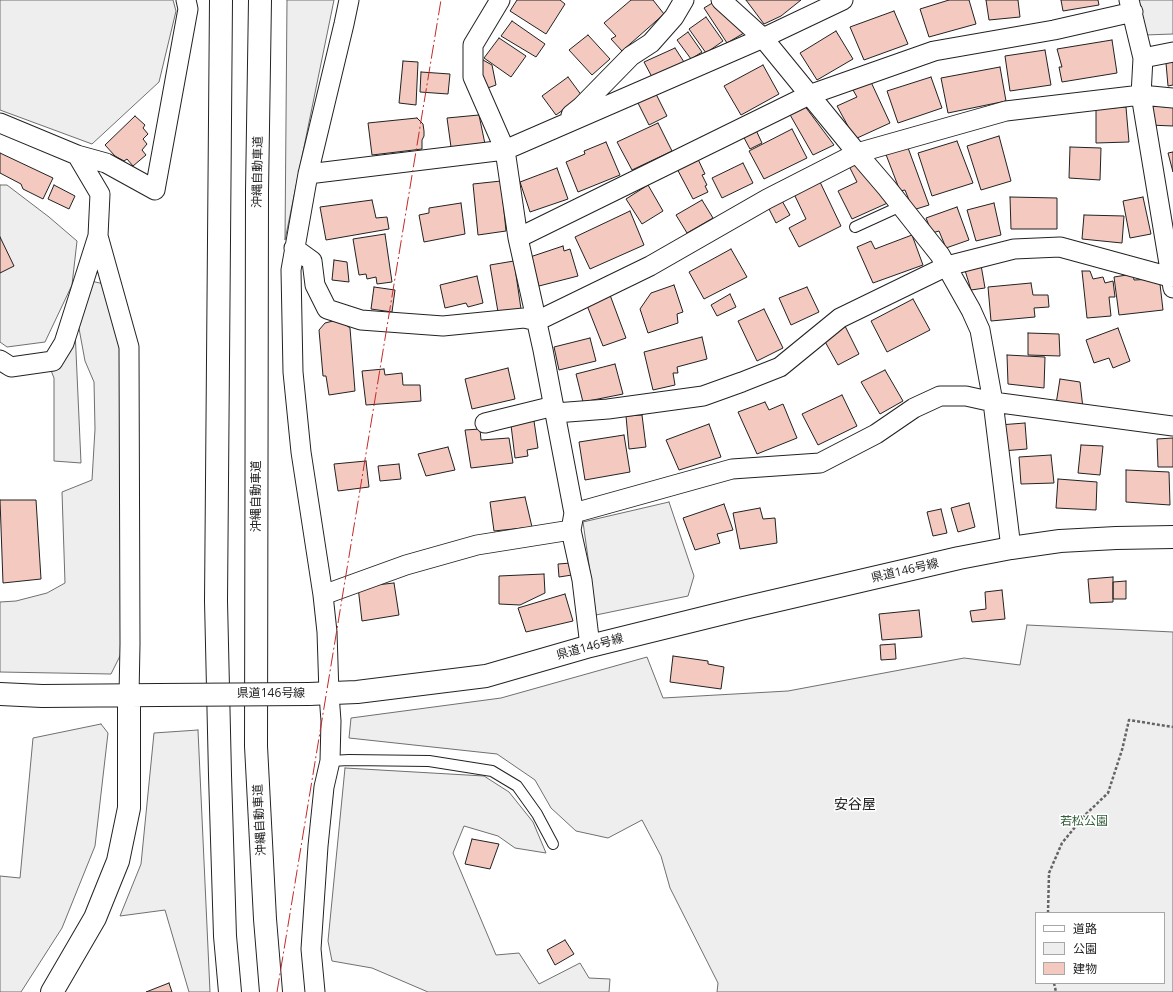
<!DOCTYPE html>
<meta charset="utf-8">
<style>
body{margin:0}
#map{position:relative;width:1173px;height:992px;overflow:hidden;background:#fff;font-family:"Open Sans","Noto Sans JP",sans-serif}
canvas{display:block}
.legend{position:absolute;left:1035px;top:912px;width:130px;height:72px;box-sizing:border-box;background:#fff;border:1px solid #a7a7a7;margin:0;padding:5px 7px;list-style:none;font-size:12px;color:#222}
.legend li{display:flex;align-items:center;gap:8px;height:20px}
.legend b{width:20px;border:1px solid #a7a7a7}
</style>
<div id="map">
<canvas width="1173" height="992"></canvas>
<ul class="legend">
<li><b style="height:5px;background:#fff"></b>道路</li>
<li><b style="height:11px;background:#eee"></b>公園</li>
<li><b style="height:11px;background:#f3c9c0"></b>建物</li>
</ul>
</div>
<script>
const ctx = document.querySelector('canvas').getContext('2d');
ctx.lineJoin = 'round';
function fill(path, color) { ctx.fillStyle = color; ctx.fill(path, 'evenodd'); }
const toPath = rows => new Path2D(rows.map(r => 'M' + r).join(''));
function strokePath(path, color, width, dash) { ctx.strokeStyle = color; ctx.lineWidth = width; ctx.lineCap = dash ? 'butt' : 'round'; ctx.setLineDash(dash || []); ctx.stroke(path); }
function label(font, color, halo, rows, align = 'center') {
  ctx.font = font + ' "Open Sans","Noto Sans JP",sans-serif'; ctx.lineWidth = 3; ctx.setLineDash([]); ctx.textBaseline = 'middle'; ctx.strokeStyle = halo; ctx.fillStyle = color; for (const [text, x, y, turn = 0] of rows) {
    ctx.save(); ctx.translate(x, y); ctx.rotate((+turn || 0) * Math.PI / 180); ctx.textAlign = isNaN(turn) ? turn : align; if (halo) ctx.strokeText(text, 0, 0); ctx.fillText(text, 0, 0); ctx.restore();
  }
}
const green = toPath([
 [0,0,173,0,176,11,159,82,92,144,0,110,0,0],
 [287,0,334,0,285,240,287,0],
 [1139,0,1173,0,1173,34,1145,35,1139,0],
 [0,185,7,185,49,217,77,241,72,285,45,342,7,347,0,342,0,185],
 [91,281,104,284,121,348,121,654,111,674,0,672,0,602,16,601,47,593,65,583,62,492,92,480,95,429,94,382,85,361,78,323,91,281],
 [669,502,694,576,688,596,596,615,583,522,669,502],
 [1027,625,1173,632,1173,992,717,992,718,983,670,888,661,856,642,820,608,838,576,831,551,808,535,780,497,754,349,738,351,718,501,698,647,657,663,698,788,691,964,658,1020,665,1027,625],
 [1036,913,1164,913,1164,983,1036,983,1036,913],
 [101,724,108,733,95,846,62,928,21,992,0,992,0,876,20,878,33,738,101,724],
 [198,730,210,992,189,992,165,910,120,916,141,864,154,733,198,730],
 [345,768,484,776,509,792,533,822,546,853,515,848,498,836,464,826,453,853,496,955,519,953,539,984,580,963,589,978,610,979,609,992,428,992,372,968,332,961,328,941,345,768]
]);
fill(green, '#eee');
strokePath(green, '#6f6f6f', 1);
const parking = toPath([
 [75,329,81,463,54,461,54,378,50,368,75,329]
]);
fill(parking, '#ededed');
strokePath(parking, '#6f6f6f', 1);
const building = toPath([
 [517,0,560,0,565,4,546,34,510,11,517,0],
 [631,0,653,0,664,14,622,51,611,39,616,36,604,23,631,0],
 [746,0,801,0,781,16,764,24,746,0],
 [949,0,969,0,976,24,929,37,920,9,949,0],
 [986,0,1018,0,1020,17,989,20,986,0],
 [1061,0,1098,0,1099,5,1063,11,1061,0],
 [714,2,744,33,727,43,704,8,714,2],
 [894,11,908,44,864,60,850,27,894,11],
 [706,17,723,41,706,53,689,29,706,17],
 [512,21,545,44,536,57,501,36,512,21],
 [836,31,853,59,817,80,800,53,836,31],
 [688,32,702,52,691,59,677,40,688,32],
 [588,35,610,59,592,75,569,50,588,35],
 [499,38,526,56,511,77,484,58,499,38],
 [1112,40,1117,73,1062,82,1059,67,1062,67,1057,49,1112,40],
 [675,48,684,62,652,77,644,62,675,48],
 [1045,50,1051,85,1010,91,1005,56,1045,50],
 [483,60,492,65,496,85,485,89,480,64,483,60],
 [403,61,418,62,416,105,399,103,403,61],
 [1173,62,1173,85,1168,86,1166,63,1173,62],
 [763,65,779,94,741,115,724,86,763,65],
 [1000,67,1006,101,948,113,941,78,1000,67],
 [421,72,450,74,448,94,420,92,421,72],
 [568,77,582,96,556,115,542,96,568,77],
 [931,77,942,108,898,123,887,91,931,77],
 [871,82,890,123,855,139,837,106,857,97,853,90,871,82],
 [655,92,667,116,649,125,637,101,655,92],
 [804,105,834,145,813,155,789,113,804,105],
 [1148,106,1173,107,1173,126,1149,125,1148,106],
 [1126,107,1129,142,1096,143,1096,109,1126,107],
 [479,115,485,144,451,147,447,118,479,115],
 [135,116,145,125,143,128,148,134,143,139,147,144,142,150,146,155,133,166,127,159,124,161,115,156,105,145,135,116],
 [417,118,423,124,424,131,424,136,422,140,422,149,372,155,368,123,417,118],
 [658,123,672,151,632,170,617,142,658,123],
 [755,128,762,143,750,149,742,134,755,128],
 [792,129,807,158,764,179,749,151,792,129],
 [999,136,1011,181,981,190,967,146,999,136],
 [957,141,973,183,932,196,918,153,957,141],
 [606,142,620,175,578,192,566,162,585,154,584,151,606,142],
 [907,145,929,205,913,210,905,190,900,191,885,152,907,145],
 [1070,147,1101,148,1100,180,1069,178,1070,147],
 [1173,152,1173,172,1168,153,1173,152],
 [0,153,53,178,43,199,23,189,21,184,0,173,0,153],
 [696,155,705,174,702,175,707,185,705,186,708,192,693,199,675,165,696,155],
 [860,161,892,201,852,219,838,191,857,182,849,166,860,161],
 [743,163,753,183,722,198,712,178,743,163],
 [557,168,568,199,530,212,520,182,557,168],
 [501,181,506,231,478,235,473,184,501,181],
 [820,182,841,226,799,247,789,228,806,219,794,194,820,182],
 [54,185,75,196,69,209,48,199,54,185],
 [648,185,663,211,642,224,626,199,648,185],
 [1010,197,1057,198,1057,229,1011,229,1010,197],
 [1143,197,1151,234,1130,238,1123,201,1143,197],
 [781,199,790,215,776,223,767,205,781,199],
 [372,200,376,218,387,217,389,229,326,240,320,207,372,200],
 [702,200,713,218,687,233,676,215,702,200],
 [461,203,465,234,424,242,419,215,429,213,429,208,461,203],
 [994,203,1001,235,976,241,967,210,994,203],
 [957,207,969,240,946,248,939,231,932,233,926,218,957,207],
 [630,211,644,245,590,269,575,237,630,211],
 [1084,215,1124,216,1122,243,1082,239,1084,215],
 [385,234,392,282,377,284,376,277,367,279,366,274,359,275,353,239,385,234],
 [912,235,923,265,873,283,857,247,871,241,875,249,912,235],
 [0,237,14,266,0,273,0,237],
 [563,246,564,251,570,249,578,276,539,286,530,257,563,246],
 [731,249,747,277,704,299,689,272,731,249],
 [334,260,347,262,349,282,332,280,334,260],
 [514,261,521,309,498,312,490,265,514,261],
 [981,265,985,288,971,290,964,267,981,265],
 [1082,271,1090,271,1093,279,1103,277,1105,283,1113,281,1115,297,1109,297,1111,316,1087,318,1082,271],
 [1133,274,1134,280,1154,279,1160,284,1163,310,1119,315,1114,277,1133,274],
 [477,276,483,303,468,307,466,303,445,308,440,285,477,276],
 [1031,283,1033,295,1048,295,1049,307,1034,308,1035,317,991,321,988,287,1031,283],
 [674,285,683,312,677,314,678,323,648,333,640,309,651,293,674,285],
 [374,287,395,290,392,312,371,309,374,287],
 [807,287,819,312,791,325,779,298,807,287],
 [730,294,736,307,717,316,711,305,730,294],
 [610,295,626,338,603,346,586,303,610,295],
 [913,299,930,330,887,352,871,321,913,299],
 [764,309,783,348,757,361,738,321,764,309],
 [333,321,342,322,350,328,355,391,329,395,326,376,323,376,319,330,325,323,333,321],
 [845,326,859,354,838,365,823,338,845,326],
 [1118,328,1130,361,1113,368,1109,358,1094,363,1086,340,1118,328],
 [1028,333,1059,334,1060,356,1028,355,1028,333],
 [702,337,707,359,677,367,678,373,673,373,675,385,653,390,644,352,702,337],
 [590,338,596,361,559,370,554,347,590,338],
 [1007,355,1045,357,1044,388,1008,384,1007,355],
 [615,364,623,394,583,402,576,374,615,364],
 [508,368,515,399,472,409,465,379,508,368],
 [384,369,385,375,402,373,403,385,420,385,421,401,366,405,362,371,384,369],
 [885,370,903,401,880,414,861,382,885,370],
 [1060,379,1080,382,1083,408,1056,404,1060,379],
 [842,395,857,426,818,445,802,414,842,395],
 [765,402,769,410,783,404,797,438,757,454,738,412,765,402],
 [642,415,646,447,629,449,626,416,642,415],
 [534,421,538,448,527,450,528,456,515,458,511,425,534,421],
 [1025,423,1027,449,1002,451,999,425,1025,423],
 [709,424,721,457,679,470,666,440,709,424],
 [480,429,481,440,509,438,513,463,471,468,465,430,480,429],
 [624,435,630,472,585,480,579,442,624,435],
 [1173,438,1173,467,1158,467,1157,439,1173,438],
 [1081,445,1103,446,1100,475,1078,473,1081,445],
 [448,447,455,470,426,476,418,454,448,447],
 [1051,455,1054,483,1021,484,1019,457,1051,455],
 [366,461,369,487,338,491,334,464,366,461],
 [399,464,401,479,380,481,378,466,399,464],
 [1126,470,1169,472,1170,505,1126,502,1126,470],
 [1058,479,1097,482,1096,510,1056,508,1058,479],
 [525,497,532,527,494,531,490,502,525,497],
 [0,500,36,500,41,579,3,583,0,500],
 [969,503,975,527,958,532,951,508,969,503],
 [724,504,733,530,717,534,720,543,695,550,683,518,724,504],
 [760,508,763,519,775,518,777,543,740,549,733,513,760,508],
 [941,509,947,533,933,536,927,512,941,509],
 [571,563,572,575,559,577,558,564,571,563],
 [544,574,545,593,520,605,499,604,499,576,544,574],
 [1113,577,1113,602,1090,603,1088,579,1113,577],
 [1126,581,1126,599,1113,599,1113,582,1126,581],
 [394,583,399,615,362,621,358,587,394,583],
 [1002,590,1005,619,972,622,970,611,986,609,985,592,1002,590],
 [565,594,573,621,526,632,518,608,565,594],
 [919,610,922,637,882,640,879,614,919,610],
 [895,644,896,659,881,660,880,645,895,644],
 [673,656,708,661,708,664,724,667,721,689,670,682,673,656],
 [472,839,499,844,490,869,465,864,472,839],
 [565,940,574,954,555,965,547,950,565,940],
 [169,983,172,992,146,992,169,983]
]);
fill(building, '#f3c9c0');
strokePath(building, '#222', 1);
const lane = toPath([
 [855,227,901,206],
 [330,761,349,760,429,761,492,771,517,786,537,814,553,844]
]);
const street = toPath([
 [721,0,763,38,857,153,887,188,940,255,971,310,980,330,993,402,1011,548],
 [1129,0,1143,58,1141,95,1173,288],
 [1143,58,1173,52],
 [571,115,581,107,631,56,651,43,674,17,684,0],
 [0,123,77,155,106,163,155,190,188,9,186,0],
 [308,174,505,150,763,38,843,0],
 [98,236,129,347,130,644,129,696],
 [518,238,809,95,934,51,1054,30,1133,12],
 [294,248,312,261,315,285,327,309,361,320,443,326,524,318,537,321,650,266,767,199,857,153,1006,111,1141,95,1173,98],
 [0,360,11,367,53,361,64,343,98,236,100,194,77,155],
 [555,413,608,409,703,396,742,382,780,367,840,318,947,266,1014,249,1060,247,1170,277,1173,276],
 [485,423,554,406],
 [574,513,732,469,820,463,876,434,914,408,940,396,966,396,993,402,1173,426],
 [571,530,582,580,590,646],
 [323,595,406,565,477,545,571,530,574,513,543,350,518,238,505,150,473,77,473,45,500,0],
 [315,992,311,949,318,846,324,787,330,761,331,721,329,694,327,632,323,595,301,452,293,372,291,270,308,174,344,24,349,0]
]);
const secondary = toPath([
 [0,694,42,696,159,695],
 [309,694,357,692,486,676,590,646,744,608,959,558,1011,548,1060,541,1116,538,1173,537],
 [52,992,95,918,118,861,129,808,129,696]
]);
const highway = toPath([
 [221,0,216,601,220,775,225,936,230,992],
 [260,0,257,191,256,746,265,919,271,992]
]);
strokePath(lane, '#222', 12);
strokePath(street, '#222', 21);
strokePath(secondary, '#222', 24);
strokePath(highway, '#222', 24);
strokePath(toPath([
 [1048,913,1049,873,1062,843,1085,815,1108,793,1122,750,1129,720,1173,727],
 [1054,983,1056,992]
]), '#646464', 2.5, [3, 2]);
strokePath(lane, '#fff', 10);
strokePath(street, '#fff', 19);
strokePath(secondary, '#fff', 22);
strokePath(highway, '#fff', 22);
const secondaryBridge = toPath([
 [159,695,309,694]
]);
strokePath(secondaryBridge, '#222', 24, []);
strokePath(secondaryBridge, '#fff', 22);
strokePath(toPath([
 [277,992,441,0]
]), '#c62828', 1, [14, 3, 2, 3]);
label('12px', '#222', '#fff', [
 ["沖縄自動車道",258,172,-89],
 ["沖縄自動車道",257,496,-90],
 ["県道146号線",905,571,-13],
 ["県道146号線",590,647,-15],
 ["県道146号線",271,694],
 ["沖縄自動車道",260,820,-93]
]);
label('12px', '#2f5e38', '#fff', [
 ["若松公園",1084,822]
]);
label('14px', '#222', '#fff', [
 ["安谷屋",855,805]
]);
</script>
